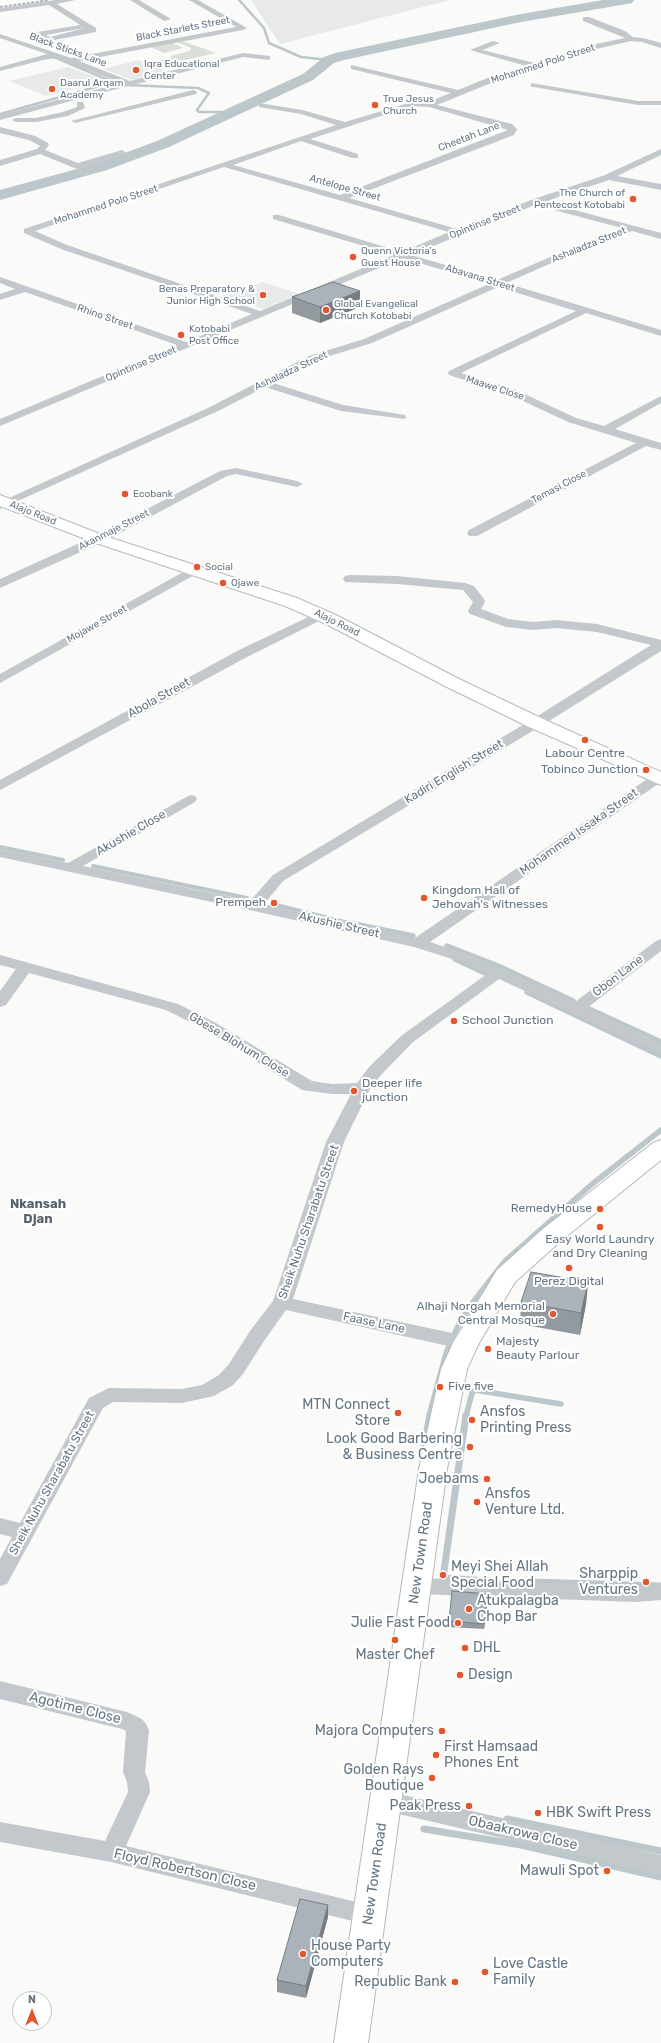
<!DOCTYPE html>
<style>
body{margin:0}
#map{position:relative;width:661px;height:2043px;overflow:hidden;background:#fafaf8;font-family:Rubik,sans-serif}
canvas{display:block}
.north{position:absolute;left:12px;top:1991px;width:40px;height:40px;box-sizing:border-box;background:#fff;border:1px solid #c1c8cd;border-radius:50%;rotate:0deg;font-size:11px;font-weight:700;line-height:16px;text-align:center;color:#657683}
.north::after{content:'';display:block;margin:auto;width:14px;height:18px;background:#e4572e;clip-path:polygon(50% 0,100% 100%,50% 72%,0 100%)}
</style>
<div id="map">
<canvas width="661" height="2043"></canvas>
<div class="north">N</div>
</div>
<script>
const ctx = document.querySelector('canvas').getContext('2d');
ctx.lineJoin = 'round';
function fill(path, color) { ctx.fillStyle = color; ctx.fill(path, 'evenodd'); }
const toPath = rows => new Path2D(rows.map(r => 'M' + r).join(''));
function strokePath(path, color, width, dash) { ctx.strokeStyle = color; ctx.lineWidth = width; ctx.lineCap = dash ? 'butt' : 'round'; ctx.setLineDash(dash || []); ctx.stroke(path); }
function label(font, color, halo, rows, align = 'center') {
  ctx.font = font + ' Rubik,sans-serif'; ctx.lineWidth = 4; ctx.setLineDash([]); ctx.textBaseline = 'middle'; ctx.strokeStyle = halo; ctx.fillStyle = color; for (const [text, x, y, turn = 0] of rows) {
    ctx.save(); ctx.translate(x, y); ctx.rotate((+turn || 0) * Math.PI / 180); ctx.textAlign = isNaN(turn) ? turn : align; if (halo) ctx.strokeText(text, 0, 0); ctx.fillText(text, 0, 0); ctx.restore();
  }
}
fill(toPath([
 [251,0,450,0,280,44],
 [139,60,169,72,132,80,103,69],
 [68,67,106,81,46,96,9,81],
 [262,282,300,294,263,309,225,296]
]), '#e8e9e9');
fill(toPath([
 [182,41,216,53,160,66,152,63,172,57,170,56,190,51,191,48,177,42],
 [170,43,173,43,183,48,164,53,150,47]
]), '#dadfd7');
strokePath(toPath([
 [239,0,264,28,269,43,301,57,329,60],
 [126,85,198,88,209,93,197,110,199,112,231,112],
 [0,114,113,82,54,57,47,58]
]), '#bbc7cb', 2.5);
strokePath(toPath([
 [0,847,63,860],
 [93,866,247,898],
 [272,904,353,924]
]), '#bbc7cb', 4);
strokePath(toPath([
 [349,923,413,936],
 [447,946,498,966,573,1001],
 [455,959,485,973],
 [527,992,661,1056],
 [589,1009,661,1042],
 [429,1416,446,1353,457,1328,470,1306,505,1261,591,1185,661,1130],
 [466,1416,472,1393,475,1390,561,1404]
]), '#bbc7cb', 5.5);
strokePath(toPath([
 [466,1415,443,1578,488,1581],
 [422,1456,430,1415],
 [532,1582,661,1586],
 [507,1819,661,1851],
 [424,1829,521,1845,661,1877]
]), '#bbc7cb', 7);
fill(toPath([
 [603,0,634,0,632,3,627,4,521,22,344,60,334,63,313,80,169,147,107,170,0,200,0,190,95,164,157,141,303,74,324,57,335,53,521,14,603,0]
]), '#bbc7cb');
const secondary = toPath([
 [0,495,105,536,297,598,338,616,457,678,543,719,661,772,661,785,529,727,445,686,326,624,285,606,93,542,0,506,0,495],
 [661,1140,661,1160,562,1240,515,1282,479,1343,467,1369,447,1469,368,2043,334,2043,419,1469,441,1369,453,1343,497,1270,544,1228,653,1143,661,1140]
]);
strokePath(secondary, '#b3babf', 2);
fill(toPath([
 [55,0,75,0,57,4,96,28,96,32,49,41,34,34,38,32,80,25,49,5,0,12,0,8,55,0],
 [85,28,50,37,46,35,85,28],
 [130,0,139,0,171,19,164,21,130,0],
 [189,0,198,0,247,28,243,30,79,61,130,81,243,53,270,56,270,60,243,57,101,93,0,120,0,115,121,83,55,57,0,71,0,67,47,54,0,38,0,34,71,58,236,27,189,0],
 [583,17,589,17,625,31,633,37,643,38,661,43,661,48,642,42,631,41,596,49,501,79,437,105,512,124,517,129,514,135,349,198,457,229,531,200,605,175,661,149,661,155,617,176,661,184,661,190,609,180,544,202,661,233,661,239,632,231,570,255,506,283,661,330,661,336,586,313,461,373,516,390,576,418,604,426,661,396,661,403,615,429,661,443,661,450,646,446,477,536,469,536,467,533,469,530,636,443,568,422,508,394,449,375,448,373,449,371,576,311,498,287,372,343,317,360,273,383,343,405,405,415,406,417,405,419,341,411,265,387,218,411,0,509,0,502,210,407,309,356,364,339,489,284,403,258,0,426,0,419,177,345,25,292,0,300,0,294,15,289,0,283,0,277,186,342,252,314,61,249,24,233,24,229,336,125,301,114,259,107,259,103,302,110,345,122,412,102,428,102,451,93,351,69,351,65,458,90,495,75,526,66,470,50,493,41,500,43,482,50,535,63,591,45,625,38,583,21,583,17],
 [412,106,429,107,508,130,340,195,233,165,301,141,352,158,358,158,358,154,310,139,412,106],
 [224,167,449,232,402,252,279,215,273,215,273,219,394,255,260,311,67,245,35,231,224,167],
 [535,205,622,228,564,251,497,280,411,255,535,205],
 [531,83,638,101,661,101,661,105,638,105,534,87,531,87,531,83],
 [193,90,197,92,196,94,75,123,71,121,193,90],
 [77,102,83,102,85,108,68,116,36,122,16,122,12,120,16,118,36,118,63,112,77,107,77,102],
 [0,127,35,136,48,143,49,145,45,150,78,163,122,150,126,153,88,167,77,169,40,154,0,166,0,160,37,149,40,146,29,140,0,133,0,127],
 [236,468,297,481,303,484,297,487,236,474,227,476,103,542,0,588,0,579,95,536,220,471,236,468],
 [194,566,200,570,198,573,0,683,0,674,194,566],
 [349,575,397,576,465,583,474,586,484,599,485,602,481,609,508,619,533,622,556,620,597,624,661,640,661,651,541,726,283,881,264,904,415,938,656,773,661,772,661,782,430,942,478,958,575,1002,656,941,661,939,661,951,587,1008,661,1043,661,1054,499,979,413,1042,381,1075,370,1089,344,1142,293,1299,466,1336,473,1338,475,1343,473,1348,466,1350,286,1310,264,1341,243,1374,233,1385,214,1396,182,1403,113,1402,103,1408,7,1584,0,1586,0,1559,12,1537,0,1534,0,1518,20,1523,89,1398,109,1388,182,1389,202,1385,219,1375,229,1364,250,1331,273,1301,326,1142,351,1094,332,1094,302,1090,204,1029,166,1010,29,973,6,1005,0,1007,0,991,16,969,0,965,0,955,178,1004,216,1023,312,1081,332,1084,357,1083,369,1067,401,1036,487,974,468,964,414,947,254,911,0,857,0,849,68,863,190,795,195,796,197,799,195,802,83,866,250,901,273,875,531,720,651,645,597,632,556,628,533,630,506,627,470,614,468,611,473,602,463,590,397,584,345,582,343,579,345,576,349,575],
 [321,611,325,612,327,615,325,618,249,656,0,790,0,780,239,650,321,611],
 [416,1578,635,1586,661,1584,661,1600,635,1602,416,1594,409,1592,406,1586,409,1580,416,1578],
 [0,1681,127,1712,142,1719,146,1724,149,1730,145,1772,149,1782,150,1792,126,1846,369,1905,377,1908,381,1915,377,1922,369,1925,111,1862,0,1842,0,1822,105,1841,128,1792,127,1782,123,1772,126,1731,122,1729,0,1699,0,1681],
 [386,1791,661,1855,661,1875,386,1811,378,1808,375,1801,378,1794,386,1791]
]), '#c3c8cc');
fill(secondary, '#fff');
strokePath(toPath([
 [0,7,49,0]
]), '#a2aab0', 1.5, [3, 1.5]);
fill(toPath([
 [360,291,360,307,320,323,292,313,292,297],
 [588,1282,586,1304,580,1335,520,1324,521,1302],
 [488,1600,484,1629,448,1627,449,1621],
 [328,1905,328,1917,306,1998,277,1992,277,1980]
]), '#929a9f');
fill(toPath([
 [360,291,360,307,320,323,320,307],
 [588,1282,586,1304,580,1335,581,1313],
 [488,1594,488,1600,484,1629,484,1624],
 [328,1905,328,1917,306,1998,306,1986]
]), '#777d82');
const building = toPath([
 [333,282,360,291,320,307,292,297,333,282],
 [531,1272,588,1282,581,1313,521,1302,531,1272],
 [452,1591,488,1594,484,1624,449,1621,452,1591],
 [300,1899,328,1905,306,1986,277,1980,300,1899]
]);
fill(building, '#aab3b9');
strokePath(building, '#777d82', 1);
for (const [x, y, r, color] of [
 [136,70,4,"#e4572e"],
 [52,89,4,"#e4572e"],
 [375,105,4,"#e4572e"],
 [633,199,4,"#e4572e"],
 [353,257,4,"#e4572e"],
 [263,295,4,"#e4572e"],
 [326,310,4,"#e4572e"],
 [181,335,4,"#e4572e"],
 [125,494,4,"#e4572e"],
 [197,567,4,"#e4572e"],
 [223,583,4,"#e4572e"],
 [585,740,4,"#e4572e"],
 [646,770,4,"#e4572e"],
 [424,898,4,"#e4572e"],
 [274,903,4,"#e4572e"],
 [454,1021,4,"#e4572e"],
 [354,1091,4,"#e4572e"],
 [600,1209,4,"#e4572e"],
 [600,1227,4,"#e4572e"],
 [569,1268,4,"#e4572e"],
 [553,1314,4,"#e4572e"],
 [488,1349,4,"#e4572e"],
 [440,1387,4,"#e4572e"],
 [398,1413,4,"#e4572e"],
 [472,1420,4,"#e4572e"],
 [470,1447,4,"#e4572e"],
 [487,1479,4,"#e4572e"],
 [477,1502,4,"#e4572e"],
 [443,1575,4,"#e4572e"],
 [646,1582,4,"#e4572e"],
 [469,1609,4,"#e4572e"],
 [458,1623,4,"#e4572e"],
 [395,1640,4,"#e4572e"],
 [465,1648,4,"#e4572e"],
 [460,1675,4,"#e4572e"],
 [442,1731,4,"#e4572e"],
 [436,1755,4,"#e4572e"],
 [432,1778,4,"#e4572e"],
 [469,1806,4,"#e4572e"],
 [538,1813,4,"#e4572e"],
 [607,1871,4,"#e4572e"],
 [303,1954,4,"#e4572e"],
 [485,1972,4,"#e4572e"],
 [455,1982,4,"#e4572e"]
]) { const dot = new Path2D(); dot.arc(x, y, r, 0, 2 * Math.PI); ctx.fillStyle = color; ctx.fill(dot); strokePath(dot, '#fff', 1.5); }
label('10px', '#657683', '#fff', [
 ["Black Starlets Street",183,29,-11],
 ["Black Sticks Lane",68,50,20],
 ["Mohammed Polo Street",543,64,-18],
 ["Cheetah Lane",469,137,-21],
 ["Antelope Street",345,188,16],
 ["Mohammed Polo Street",106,205,-18],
 ["Opintinse Street",485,222,-22],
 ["Ashaladza Street",589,245,-22],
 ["Abavana Street",480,278,17],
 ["Rhino Street",105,317,19],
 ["Opintinse Street",141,364,-23],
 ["Ashaladza Street",291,371,-25],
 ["Maawe Close",495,388,18],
 ["Temasi Close",559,487,-28],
 ["Alajo Road",33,513,22],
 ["Akanmaje Street",114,530,-27],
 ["Alajo Road",337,623,26],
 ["Mojawe Street",97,624,-29]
]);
label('10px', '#657683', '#fff', [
 ["Iqra Educational",144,64],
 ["Center",144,76],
 ["Daarul Arqam",60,83],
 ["Academy",60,95],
 ["True Jesus",383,99],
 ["Church",383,111],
 ["The Church of",625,193,"right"],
 ["Pentecost Kotobabi",625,205,"right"],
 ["Quenn Victoria's",361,251],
 ["Guest House",361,263],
 ["Benas Preparatory &",255,289,"right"],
 ["Junior High School",255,301,"right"],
 ["Global Evangelical",334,304],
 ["Church Kotobabi",334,316],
 ["Kotobabi",189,329],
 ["Post Office",189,341],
 ["Ecobank",133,494],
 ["Social",205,567],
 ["Ojawe",231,583]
], 'left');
label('12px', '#657683', '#fff', [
 ["Abola Street",159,698,-29],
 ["Kadiri English Street",454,772,-31],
 ["Mohammed Issaka Street",579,832,-35],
 ["Akushie Close",131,833,-30],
 ["Akushie Street",339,925,13],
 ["Gbon Lane",618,976,-37],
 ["Gbese Blohum Close",239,1045,31],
 ["Sheik Nuhu Sharabatu Street",309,1222,-71],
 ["Faase Lane",374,1323,12],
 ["Sheik Nuhu Sharabatu Street",52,1483,-61]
]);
label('12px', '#657683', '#fff', [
 ["Labour Centre",585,754,"center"],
 ["Tobinco Junction",638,770,"right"],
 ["Kingdom Hall of",432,891],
 ["Jehovah's Witnesses",432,905],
 ["Prempeh",266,903,"right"],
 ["School Junction",462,1021],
 ["Deeper life",362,1084],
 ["junction",362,1098],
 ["RemedyHouse",592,1209,"right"],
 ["Easy World Laundry",600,1240,"center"],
 ["and Dry Cleaning",600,1254,"center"],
 ["Perez Digital",569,1282,"center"],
 ["Alhaji Norgah Memorial",545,1307,"right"],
 ["Central Mosque",545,1321,"right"],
 ["Majesty",496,1342],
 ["Beauty Parlour",496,1356],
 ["Five five",448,1387]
], 'left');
label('bold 13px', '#57646e', '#fff', [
 ["Nkansah",38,1204],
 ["Djan",38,1219]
]);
label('14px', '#657683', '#fff', [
 ["MTN Connect",390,1405],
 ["Store",390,1421],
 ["Ansfos",480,1412,"left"],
 ["Printing Press",480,1428,"left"],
 ["Look Good Barbering",462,1439],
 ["& Business Centre",462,1455],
 ["Joebams",479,1479],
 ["Ansfos",485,1494,"left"],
 ["Venture Ltd.",485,1510,"left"],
 ["Meyi Shei Allah",451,1567,"left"],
 ["Special Food",451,1583,"left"],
 ["Sharppip",638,1574],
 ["Ventures",638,1590],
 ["Atukpalagba",477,1601,"left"],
 ["Chop Bar",477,1617,"left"],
 ["Julie Fast Food",450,1623],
 ["DHL",473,1648,"left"],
 ["Master Chef",395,1655,"center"],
 ["Design",468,1675,"left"],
 ["Majora Computers",434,1731],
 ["First Hamsaad",444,1747,"left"],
 ["Phones Ent",444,1763,"left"],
 ["Golden Rays",424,1770],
 ["Boutique",424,1786],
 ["Peak Press",461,1806],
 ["HBK Swift Press",546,1813,"left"],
 ["Mawuli Spot",599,1871],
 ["House Party",311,1946,"left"],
 ["Computers",311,1962,"left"],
 ["Love Castle",493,1964,"left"],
 ["Family",493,1980,"left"],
 ["Republic Bank",447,1982]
], 'right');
label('14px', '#657683', '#fff', [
 ["New Town Road",421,1553,-82],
 ["Agotime Close",75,1708,14],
 ["Obaakrowa Close",523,1833,13],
 ["Floyd Robertson Close",185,1870,13],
 ["New Town Road",375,1874,-82]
]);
</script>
